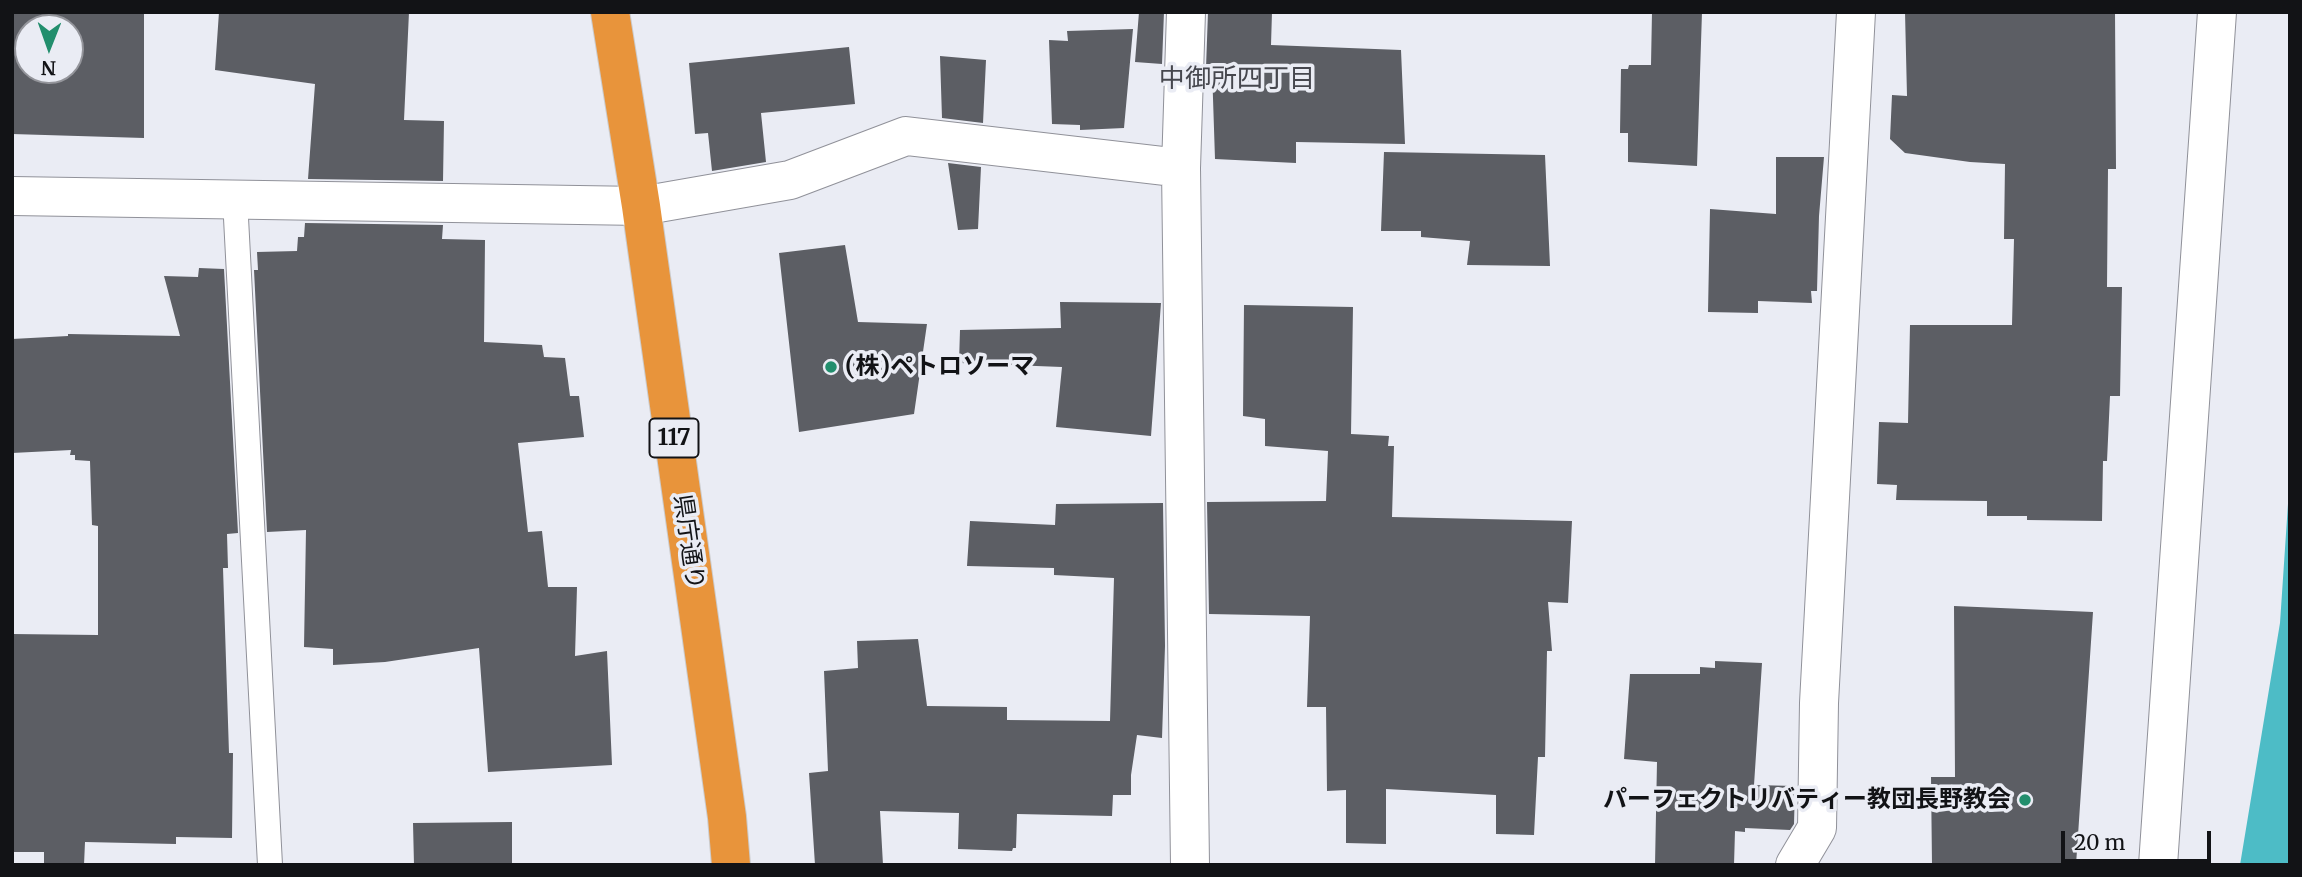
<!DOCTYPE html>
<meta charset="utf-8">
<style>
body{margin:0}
#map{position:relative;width:2302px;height:877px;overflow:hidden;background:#eaecf4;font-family:Merriweather,serif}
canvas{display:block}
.frame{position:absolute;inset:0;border:14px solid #121316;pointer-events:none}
.north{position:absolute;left:14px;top:14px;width:70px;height:70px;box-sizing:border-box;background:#eaecf4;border:2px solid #94959b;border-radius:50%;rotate:181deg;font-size:19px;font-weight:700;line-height:28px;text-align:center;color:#121316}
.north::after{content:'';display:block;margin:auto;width:24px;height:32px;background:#228e6d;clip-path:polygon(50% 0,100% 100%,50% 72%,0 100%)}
.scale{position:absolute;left:2061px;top:831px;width:150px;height:32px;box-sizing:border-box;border:4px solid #121316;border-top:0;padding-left:9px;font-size:21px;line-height:24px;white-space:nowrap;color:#121316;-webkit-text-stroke:5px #eaecf4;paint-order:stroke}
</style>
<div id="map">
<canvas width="2302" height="877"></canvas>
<div class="frame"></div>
<div class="north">N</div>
<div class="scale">20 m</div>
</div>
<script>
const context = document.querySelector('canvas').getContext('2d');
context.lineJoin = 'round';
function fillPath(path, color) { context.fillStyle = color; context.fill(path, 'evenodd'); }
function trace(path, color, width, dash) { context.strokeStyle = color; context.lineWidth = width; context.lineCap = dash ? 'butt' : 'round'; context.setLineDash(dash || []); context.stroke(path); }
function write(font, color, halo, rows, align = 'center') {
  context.font = font + ' Merriweather,"Noto Sans JP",serif'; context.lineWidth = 7; context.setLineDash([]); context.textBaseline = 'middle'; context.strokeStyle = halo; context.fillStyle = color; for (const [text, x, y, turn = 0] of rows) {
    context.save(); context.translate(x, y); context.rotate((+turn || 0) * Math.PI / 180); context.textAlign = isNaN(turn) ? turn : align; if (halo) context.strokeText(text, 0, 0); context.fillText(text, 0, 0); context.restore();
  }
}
const water = new Path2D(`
 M 2290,474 L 2290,865 L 2240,865 L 2280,623 Z`);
const building = new Path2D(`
 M 12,12 L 144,12 L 144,138 L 12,134 ZM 28,28 L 70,28 L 70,70 L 28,70 Z
 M 219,12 L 409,12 L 404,120 L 444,121 L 443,181 L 308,179 L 315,84 L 215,70 Z
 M 1139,12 L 1164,12 L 1162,64 L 1135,62 Z
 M 1208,12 L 1272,12 L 1271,45 L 1401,50 L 1405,144 L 1296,142 L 1296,163 L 1215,159 L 1212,68 L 1206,68 Z
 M 1652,12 L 1702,12 L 1697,166 L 1628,162 L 1628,133 L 1620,133 L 1621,69 L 1628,69 L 1629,65 L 1651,65 Z
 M 1905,12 L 2115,12 L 2116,169 L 2108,169 L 2107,287 L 2122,287 L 2120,396 L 2110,396 L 2107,461 L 2103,461 L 2102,521 L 2027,520 L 2027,516 L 1987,516 L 1987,501 L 1896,500 L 1897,485 L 1877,484 L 1879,422 L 1908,423 L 1910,325 L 2012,325 L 2014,239 L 2004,239 L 2005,164 L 1970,162 L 1905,153 L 1890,139 L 1892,95 L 1907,96 Z
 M 1133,29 L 1124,128 L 1080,130 L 1080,125 L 1052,124 L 1049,40 L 1068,41 L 1067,31 Z
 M 849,47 L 855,104 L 761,113 L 766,162 L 712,171 L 708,133 L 695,134 L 689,63 Z
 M 940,56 L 986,60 L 983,123 L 942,118 Z
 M 1384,152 L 1545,155 L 1550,266 L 1467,265 L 1470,241 L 1421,237 L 1421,231 L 1381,231 Z
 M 1776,157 L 1824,157 L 1819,216 L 1817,291 L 1811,291 L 1812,303 L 1758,301 L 1758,313 L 1708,312 L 1710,209 L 1776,214 Z
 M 948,163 L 981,167 L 978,229 L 958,230 Z
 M 305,223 L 443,225 L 442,239 L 485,240 L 484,342 L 542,345 L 544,357 L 565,358 L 570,396 L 579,396 L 584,437 L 518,443 L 528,532 L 542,531 L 548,587 L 577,587 L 575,656 L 607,651 L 612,765 L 488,772 L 479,648 L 385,662 L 333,665 L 333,649 L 304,647 L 306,530 L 267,532 L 254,270 L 258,270 L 257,252 L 297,251 L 298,237 L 304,237 Z
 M 845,245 L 858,322 L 927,324 L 914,414 L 799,432 L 779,253 Z
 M 199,268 L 224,269 L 238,533 L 227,534 L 228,568 L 223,568 L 229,753 L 233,753 L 232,838 L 176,837 L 176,844 L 85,842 L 84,865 L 44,865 L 44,852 L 12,852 L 12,634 L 98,635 L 98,526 L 92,525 L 90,461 L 75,460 L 75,455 L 70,455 L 71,450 L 12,453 L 12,339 L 68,336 L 68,334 L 180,336 L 164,276 L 198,277 Z
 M 1060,302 L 1161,303 L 1151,436 L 1056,427 L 1062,367 L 959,363 L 960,330 L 1061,328 Z
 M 1244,305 L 1353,307 L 1351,434 L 1389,436 L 1388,446 L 1394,446 L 1392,517 L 1572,521 L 1568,603 L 1548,602 L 1552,651 L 1547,651 L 1545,757 L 1538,757 L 1534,835 L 1496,834 L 1496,795 L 1386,789 L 1386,844 L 1346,843 L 1346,790 L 1327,791 L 1326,707 L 1307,707 L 1310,616 L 1209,614 L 1207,502 L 1326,501 L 1328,451 L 1265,446 L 1265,419 L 1243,416 Z
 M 1163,503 L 1165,646 L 1162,738 L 1137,735 L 1131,775 L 1131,795 L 1113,795 L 1112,816 L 1017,814 L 1016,848 L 1013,848 L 1012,851 L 958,849 L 959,813 L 880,811 L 883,865 L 815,865 L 809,773 L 828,771 L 824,671 L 858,668 L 857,641 L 918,639 L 927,706 L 1007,707 L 1007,720 L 1110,721 L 1114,578 L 1054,575 L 1054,568 L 967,566 L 970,521 L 1055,525 L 1056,504 Z
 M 1954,606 L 2093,612 L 2076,865 L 1932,865 L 1931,777 L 1955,777 Z
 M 1715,661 L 1762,663 L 1754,785 L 1795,786 L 1794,824 L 1790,830 L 1745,828 L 1745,832 L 1735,831 L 1734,865 L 1655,865 L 1657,762 L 1624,759 L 1630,674 L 1700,674 L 1700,667 L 1715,668 Z
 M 512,822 L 512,865 L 414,865 L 413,823 Z`);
const service = new Path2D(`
 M 235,199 L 270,865`);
const minor = new Path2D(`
 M 1186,12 L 1181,168 L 1190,865
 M 12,196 L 641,206 L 790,180 L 906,136 L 1181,168
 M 1795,865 L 1817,828 L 1819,703 L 1856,12
 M 2158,865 L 2217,12`);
const trunk = new Path2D(`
 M 610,12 L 641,206 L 727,817 L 731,865`);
const markers = [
 [831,367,7,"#228e6d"],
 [2025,800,7,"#228e6d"]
];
const shields = [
 [674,438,49]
];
const shieldNames = [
 ["117",674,438]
];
const poiNames = [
 ["(株)ペトロソーマ",845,367],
 ["パーフェクトリバティー教団長野教会",2011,800,"right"]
];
const streetNames = [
 ["県庁通り",688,542,82]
];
const neighbourhoodNames = [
 ["中御所四丁目",1237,80]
];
fillPath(water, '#4dbcc6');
fillPath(building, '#5c5e64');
trace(service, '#909199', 26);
trace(minor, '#909199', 40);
trace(trunk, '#cbcbcc', 40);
trace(service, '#fff', 24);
trace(minor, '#fff', 38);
trace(trunk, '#e8943b', 38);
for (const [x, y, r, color] of markers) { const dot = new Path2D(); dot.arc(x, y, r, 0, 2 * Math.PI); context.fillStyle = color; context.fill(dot); trace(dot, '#eaecf4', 2.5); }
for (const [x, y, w] of shields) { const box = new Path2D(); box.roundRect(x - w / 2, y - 19.5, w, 39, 5); context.fillStyle = '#eaecf4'; context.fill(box); trace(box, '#121316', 2); }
write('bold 23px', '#121316', null, shieldNames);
write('bold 24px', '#121316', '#eaecf4', poiNames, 'left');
write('24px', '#121316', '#eaecf4', streetNames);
write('26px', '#46474e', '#eaecf4', neighbourhoodNames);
</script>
